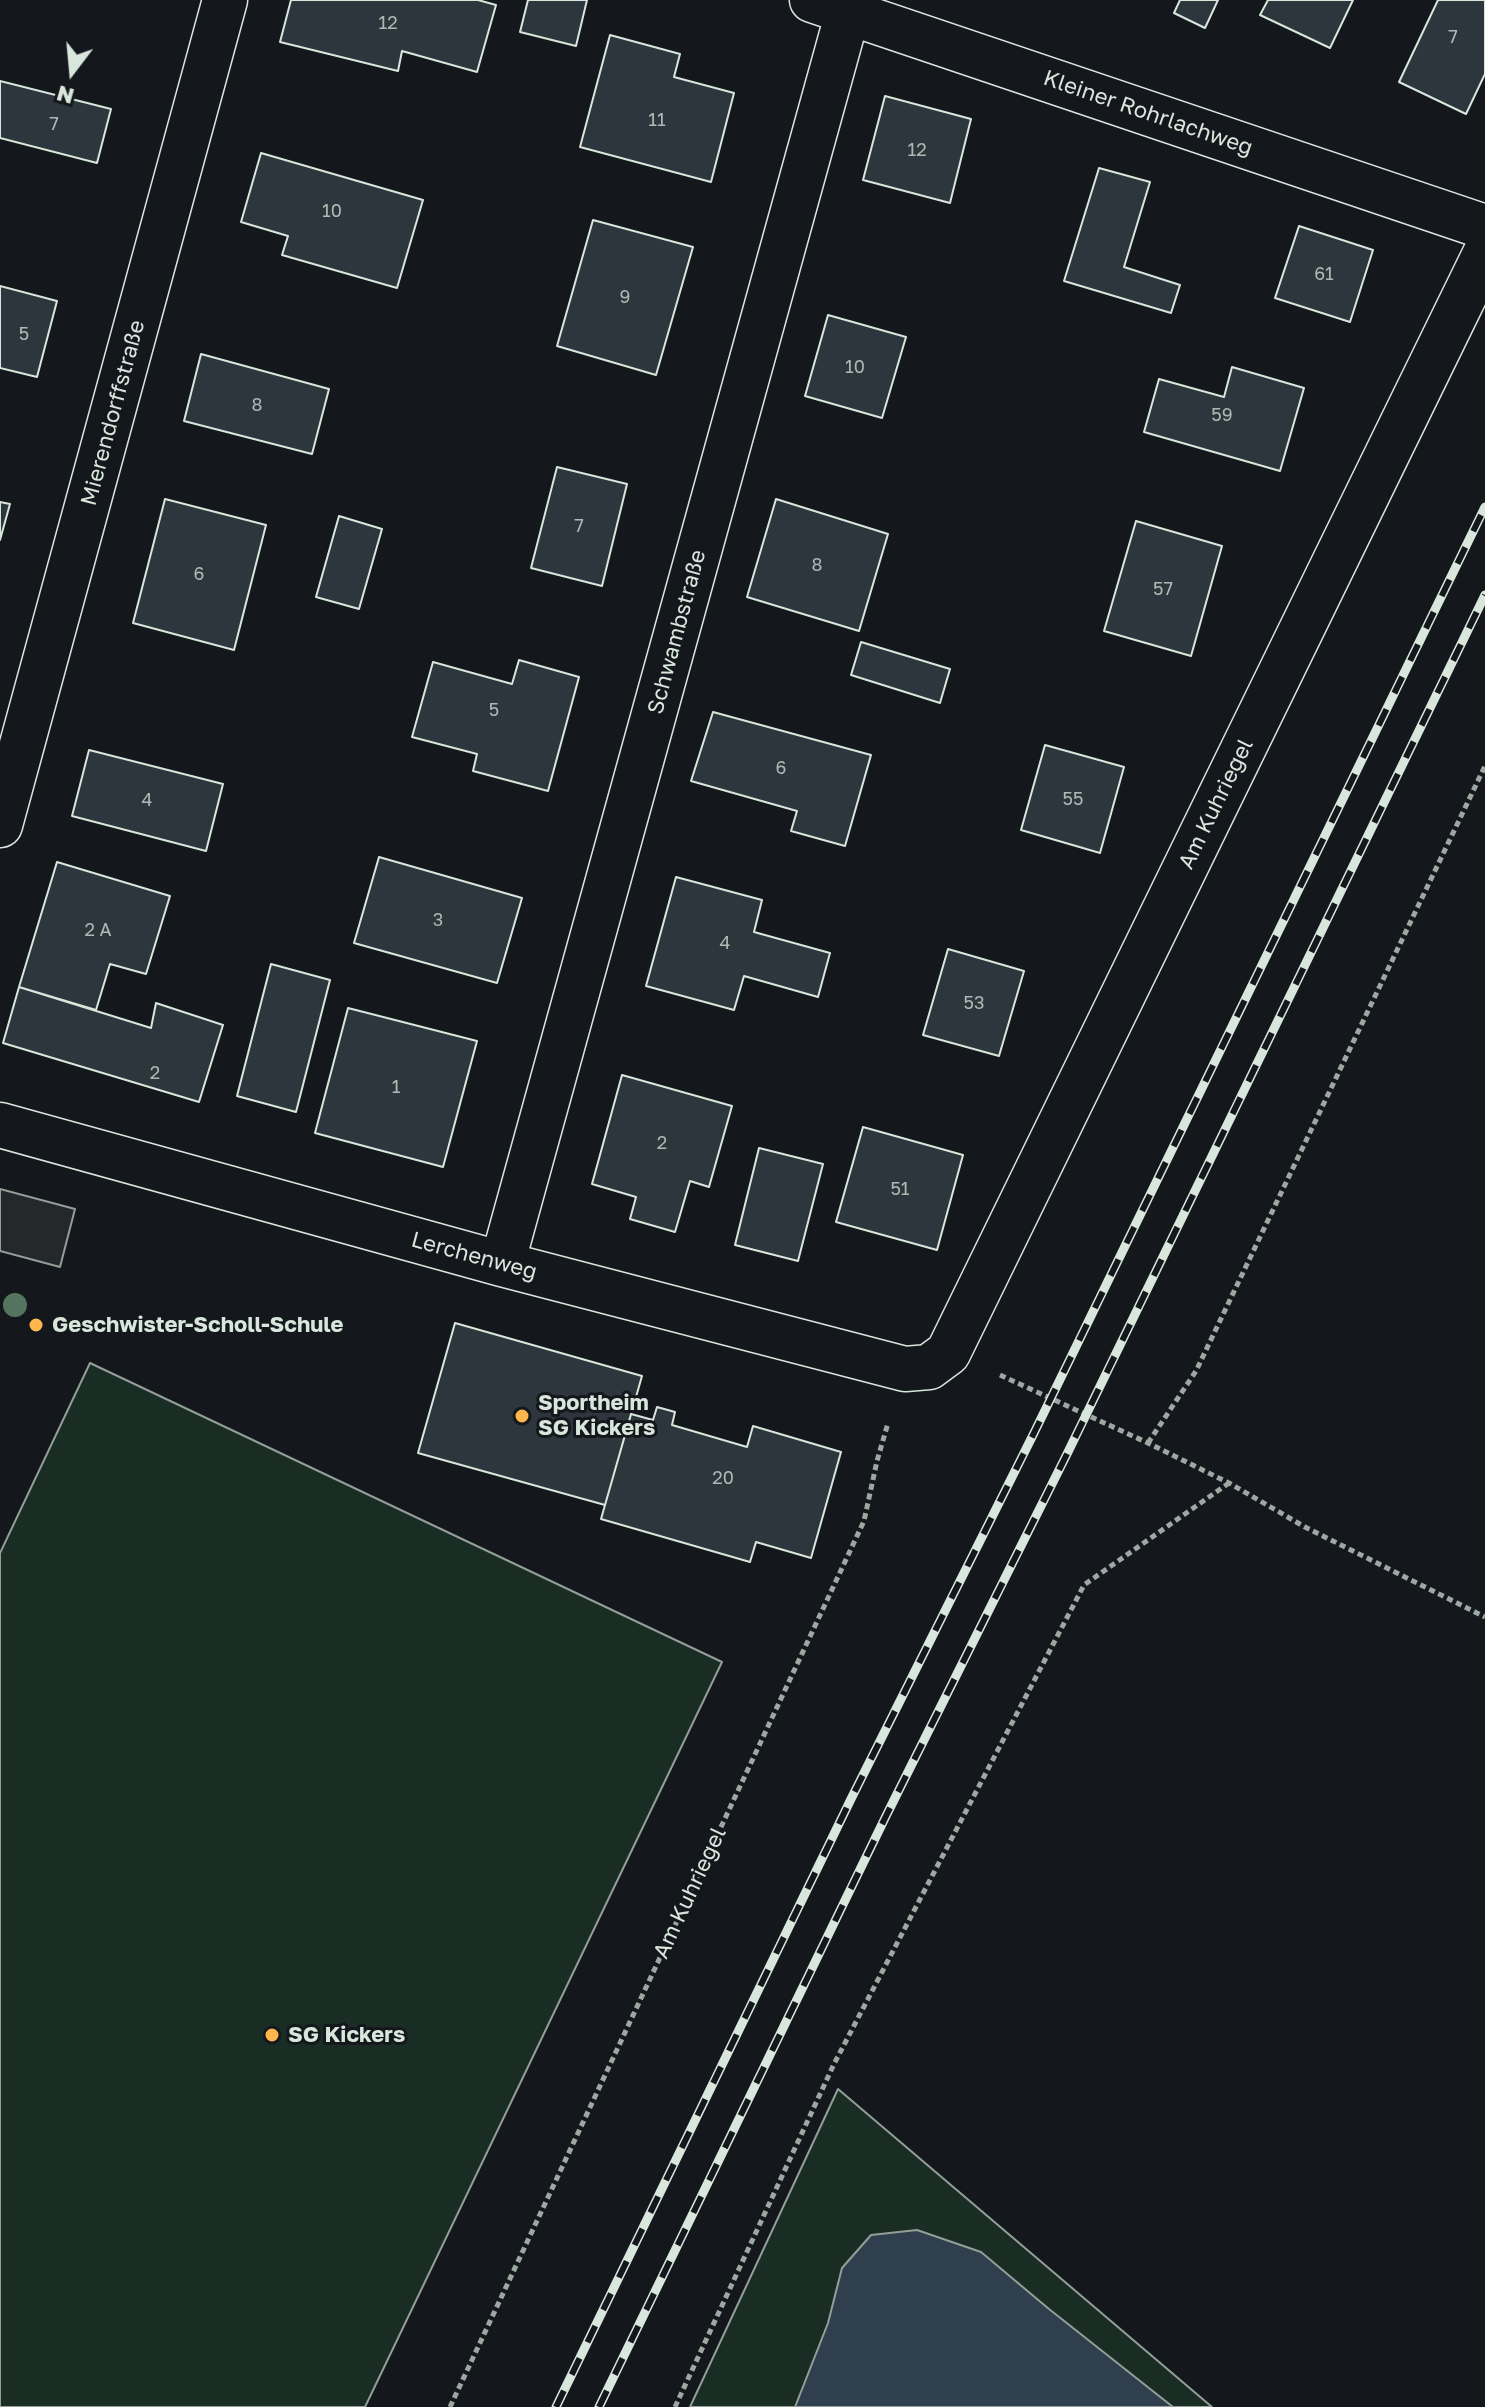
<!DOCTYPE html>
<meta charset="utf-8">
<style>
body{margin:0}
#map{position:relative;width:1485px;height:2407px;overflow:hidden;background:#14181c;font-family:"Golos Text",sans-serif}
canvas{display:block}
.north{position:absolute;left:32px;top:32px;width:80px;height:80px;-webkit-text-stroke:6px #14181c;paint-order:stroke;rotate:196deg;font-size:22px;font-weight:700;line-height:32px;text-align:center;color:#d8e6dc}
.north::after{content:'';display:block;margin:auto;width:28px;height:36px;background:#d8e6dc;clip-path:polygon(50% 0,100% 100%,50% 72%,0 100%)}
</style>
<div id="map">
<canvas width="1485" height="2407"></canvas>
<div class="north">N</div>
</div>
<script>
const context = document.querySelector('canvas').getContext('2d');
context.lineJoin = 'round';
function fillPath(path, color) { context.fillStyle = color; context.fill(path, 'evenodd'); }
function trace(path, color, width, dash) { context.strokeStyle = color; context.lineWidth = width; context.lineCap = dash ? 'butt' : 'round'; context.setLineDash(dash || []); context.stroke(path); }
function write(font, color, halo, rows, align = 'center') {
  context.font = font + ' "Golos Text",sans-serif'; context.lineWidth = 6; context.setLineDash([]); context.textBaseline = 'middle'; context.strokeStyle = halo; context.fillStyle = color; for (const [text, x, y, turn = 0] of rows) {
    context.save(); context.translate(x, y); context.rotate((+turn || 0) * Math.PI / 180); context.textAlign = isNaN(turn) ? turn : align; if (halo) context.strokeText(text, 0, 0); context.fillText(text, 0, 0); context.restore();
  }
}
const green = new Path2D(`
 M 90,1363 L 722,1662 L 365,2407 L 0,2407 L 0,1553 Z
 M 838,2089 L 1212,2407 L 690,2407 Z`);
const parking = new Path2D(`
 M 0,1189 L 75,1209 L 60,1267 L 0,1251 Z`);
const water = new Path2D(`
 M 917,2230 L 981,2252 L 1049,2309 L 1173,2407 L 795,2407 L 828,2323 L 842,2268 L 871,2235 Z`);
const building = new Path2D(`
 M 291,0 L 478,0 L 496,5 L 477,72 L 402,51 L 398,71 L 280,42 Z
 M 528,0 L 587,0 L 576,46 L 520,32 Z
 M 1180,0 L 1218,0 L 1205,28 L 1174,13 Z
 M 1268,0 L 1353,0 L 1330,48 L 1260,15 Z
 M 1438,0 L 1485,0 L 1485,74 L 1466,114 L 1399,82 Z
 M 610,35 L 680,54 L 674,77 L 734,93 L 711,182 L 580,147 Z
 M 0,81 L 111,109 L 97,163 L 0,138 Z
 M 885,96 L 971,119 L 950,203 L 863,180 Z
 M 261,153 L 423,200 L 397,288 L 282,255 L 288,236 L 241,222 Z
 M 1099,168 L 1150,182 L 1124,267 L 1180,285 L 1171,313 L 1064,281 Z
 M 593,220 L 693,247 L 656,375 L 557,346 Z
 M 1299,226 L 1373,250 L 1350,322 L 1275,298 Z
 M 0,286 L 57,301 L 37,377 L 0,368 Z
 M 828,315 L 906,337 L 882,418 L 805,396 Z
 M 201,354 L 329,389 L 312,454 L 184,421 Z
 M 1232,367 L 1304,388 L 1280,471 L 1144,432 L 1159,379 L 1224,397 Z
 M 557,467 L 627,484 L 602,586 L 531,568 Z
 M 165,499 L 266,525 L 234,650 L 133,623 Z
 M 776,499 L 888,534 L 859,631 L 747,597 Z
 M 0,502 L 10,504 L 0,540 Z
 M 339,516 L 382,529 L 359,609 L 316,597 Z
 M 1136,521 L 1222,546 L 1191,656 L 1104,631 Z
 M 861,642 L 950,669 L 940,703 L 851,675 Z
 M 519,660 L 579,677 L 548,791 L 473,771 L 477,754 L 412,737 L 433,662 L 512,684 Z
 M 713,712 L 871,755 L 845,846 L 791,831 L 797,811 L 691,781 Z
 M 1045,745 L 1124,767 L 1100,853 L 1021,830 Z
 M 89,750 L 223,784 L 206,851 L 72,816 Z
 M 379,857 L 522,898 L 497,983 L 354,943 Z
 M 57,862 L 170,896 L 146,974 L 110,964 L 96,1010 L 19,987 Z
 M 676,877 L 762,900 L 754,932 L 830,953 L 818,997 L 744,976 L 734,1010 L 646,986 Z
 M 948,949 L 1024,971 L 999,1056 L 923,1035 Z
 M 271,964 L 330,980 L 296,1112 L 237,1096 Z
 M 19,987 L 151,1028 L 156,1003 L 223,1025 L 199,1102 L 3,1043 Z
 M 348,1008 L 477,1041 L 443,1167 L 315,1133 Z
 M 622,1075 L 732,1106 L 709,1187 L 690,1181 L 675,1232 L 630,1219 L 636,1197 L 592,1184 Z
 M 863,1127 L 963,1155 L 937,1250 L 836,1222 Z
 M 759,1148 L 823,1164 L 798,1261 L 735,1245 Z
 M 455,1323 L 642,1376 L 605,1505 L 418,1453 Z
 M 657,1407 L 675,1412 L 672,1425 L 747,1447 L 753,1426 L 841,1452 L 811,1558 L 756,1542 L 750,1562 L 601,1519 L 631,1414 L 653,1420 Z`);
const path = new Path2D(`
 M 1000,1375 L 1148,1443 L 1229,1483 L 1305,1527 L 1485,1617
 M 1148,1443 L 1196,1371 L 1485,766
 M 450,2407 L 864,1521 L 877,1461 L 888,1423
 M 675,2407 L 834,2064 L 1084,1585 L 1229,1483`);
const street = new Path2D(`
 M 812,0 L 1485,227
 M 0,825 L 225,0
 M 0,1125 L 502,1264 L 905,1369 L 929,1367 L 948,1353 L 1485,254
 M 502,1264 L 848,12 L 854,0`);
const rail = new Path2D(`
 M 556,2407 L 851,1799 L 1033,1435 L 1485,507
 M 599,2407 L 886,1816 L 1068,1452 L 1485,595`);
const trees = [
 [15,1305]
];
const markers = [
 [36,1325,8,"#ffb74d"],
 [522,1416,8,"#ffb74d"],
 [272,2035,8,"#ffb74d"]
];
const numberNames = [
 ["12",388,23],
 ["7",1453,37],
 ["11",657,120],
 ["7",54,124],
 ["12",917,150],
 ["10",332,211],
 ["61",1324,274],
 ["9",625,297],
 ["5",24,334],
 ["10",855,367],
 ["8",257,405],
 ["59",1222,415],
 ["7",579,526],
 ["8",817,565],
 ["6",199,574],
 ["57",1163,589],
 ["5",494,710],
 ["6",781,768],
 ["55",1073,799],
 ["4",147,800],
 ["3",438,920],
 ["2 A",98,930],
 ["4",725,943],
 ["53",974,1003],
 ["2",155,1073],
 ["1",396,1087],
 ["2",662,1143],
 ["51",900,1189],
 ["20",723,1478]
];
const streetNames = [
 ["Kleiner Rohrlachweg",1148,113,19],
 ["Mierendorffstraße",113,413,-75],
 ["Schwambstraße",677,632,-75],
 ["Am Kuhriegel",1216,804,-64],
 ["Lerchenweg",474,1256,15],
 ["Am Kuhriegel",690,1893,-65]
];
const poiNames = [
 ["Geschwister-Scholl-Schule",52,1325],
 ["Sportheim",538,1403],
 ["SG Kickers",538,1428],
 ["SG Kickers",288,2035]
];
fillPath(green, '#1a2d24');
trace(green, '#939e99', 2);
fillPath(parking, '#24282b');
trace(parking, '#939e99', 2);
fillPath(water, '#2f3f4d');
trace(water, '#939e99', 2);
fillPath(building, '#2c363c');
trace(building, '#d8e6dc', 2);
trace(street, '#d8e6dc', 47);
trace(path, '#9da8a2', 5, [6, 4]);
trace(street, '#14181c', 44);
trace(rail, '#d8e6dc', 9);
trace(rail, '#14181c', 6, [18]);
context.fillStyle = '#55745f';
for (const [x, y] of trees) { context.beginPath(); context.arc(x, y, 12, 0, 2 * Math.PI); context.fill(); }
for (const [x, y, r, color] of markers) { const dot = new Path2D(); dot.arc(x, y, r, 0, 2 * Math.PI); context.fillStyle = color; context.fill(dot); trace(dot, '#14181c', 3); }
write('18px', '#adbab4', null, numberNames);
write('22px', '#d8e6dc', '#14181c', streetNames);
write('bold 22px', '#d8e6dc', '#14181c', poiNames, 'left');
</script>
